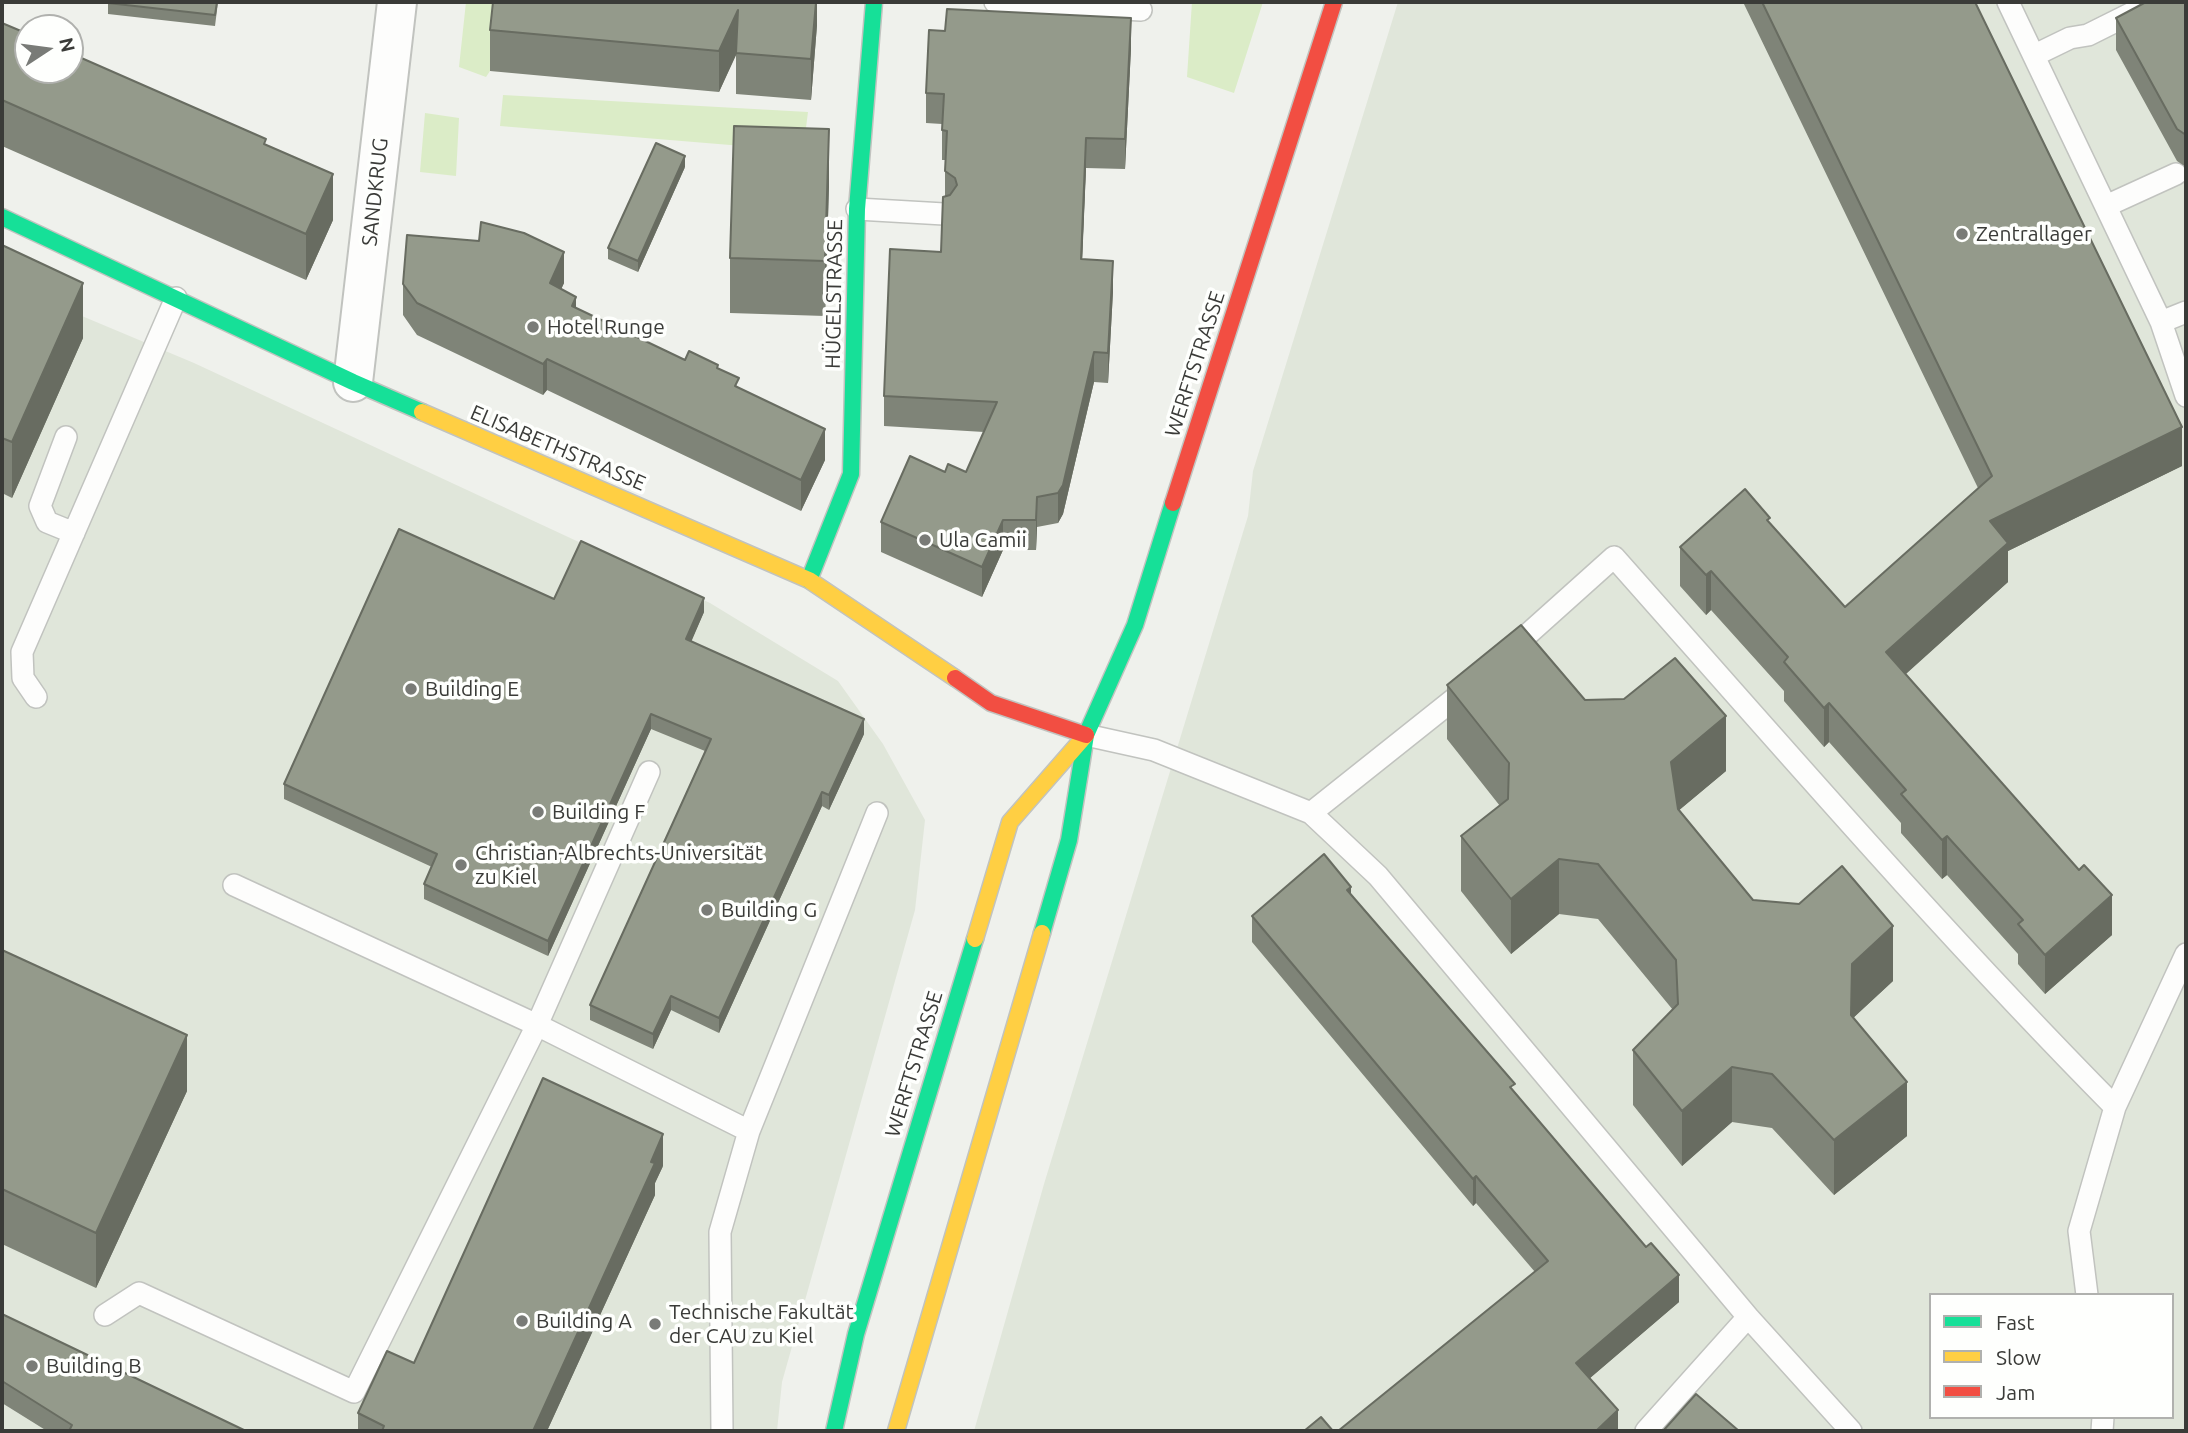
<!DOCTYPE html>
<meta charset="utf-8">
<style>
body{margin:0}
#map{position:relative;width:2188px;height:1433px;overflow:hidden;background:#eff1ec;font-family:Ubuntu,sans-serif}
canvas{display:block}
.frame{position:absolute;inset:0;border:4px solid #3a3b38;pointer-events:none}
.legend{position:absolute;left:1929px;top:1293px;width:245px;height:126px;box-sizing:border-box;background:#fefffd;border:2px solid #b0b1ae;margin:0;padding:9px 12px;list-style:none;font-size:21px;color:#3a3b38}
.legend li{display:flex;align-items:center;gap:14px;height:35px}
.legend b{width:35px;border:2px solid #b0b1ae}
.north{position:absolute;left:14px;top:14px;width:70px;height:70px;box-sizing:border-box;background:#fefffd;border:2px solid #b0b1ae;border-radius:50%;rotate:77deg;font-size:19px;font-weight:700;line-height:28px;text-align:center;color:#3a3b38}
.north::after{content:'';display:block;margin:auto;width:24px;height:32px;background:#797b77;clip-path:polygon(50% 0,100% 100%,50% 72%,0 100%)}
</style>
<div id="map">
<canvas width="2188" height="1433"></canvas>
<div class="frame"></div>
<ul class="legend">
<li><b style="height:9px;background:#16e098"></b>Fast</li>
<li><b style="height:9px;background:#ffcf43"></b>Slow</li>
<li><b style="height:9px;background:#f24e42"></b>Jam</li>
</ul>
<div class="north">N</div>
</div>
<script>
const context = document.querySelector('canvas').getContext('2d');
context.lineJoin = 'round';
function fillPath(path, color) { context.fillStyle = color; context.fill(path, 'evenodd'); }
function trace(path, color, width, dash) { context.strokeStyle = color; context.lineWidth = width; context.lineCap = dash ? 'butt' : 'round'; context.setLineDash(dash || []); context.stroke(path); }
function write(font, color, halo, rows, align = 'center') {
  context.font = font + ' Ubuntu,sans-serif'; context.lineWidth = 7; context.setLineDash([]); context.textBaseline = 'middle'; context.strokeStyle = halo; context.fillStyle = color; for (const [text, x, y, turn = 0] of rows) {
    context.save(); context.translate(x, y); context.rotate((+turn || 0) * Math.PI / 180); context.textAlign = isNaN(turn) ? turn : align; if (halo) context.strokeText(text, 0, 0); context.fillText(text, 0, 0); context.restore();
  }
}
const built = new Path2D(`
 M 1398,2 L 2186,2 L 2186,1431 L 974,1431 L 1044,1184 L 1248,516 L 1253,471 ZM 1931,1295 L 2172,1295 L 2172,1417 L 1931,1417 Z
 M 2,285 L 27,293 L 194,363 L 710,603 L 838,681 L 883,744 L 925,820 L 915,910 L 782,1382 L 777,1431 L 2,1431 Z`);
const green = new Path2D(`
 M 466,2 L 497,2 L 490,71 L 486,77 L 459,67 Z
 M 1192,2 L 1263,2 L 1234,93 L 1187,77 Z
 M 503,95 L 808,112 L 803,151 L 500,126 Z
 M 425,113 L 459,118 L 456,176 L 420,172 Z`);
const lane = new Path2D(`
 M 995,2 L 1141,10
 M 2008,2 L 2161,322 L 2186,396
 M 2035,55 L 2070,38 L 2088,35 L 2154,2
 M 2106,206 L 2176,174
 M 857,209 L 944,214
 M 2161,322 L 2186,312
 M 66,437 L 40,506 L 47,522 L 74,533
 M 1508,652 L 1614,557 C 1779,743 1941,931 2115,1107
 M 36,697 L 23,678 L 22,652 L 176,298
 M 1086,735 L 1154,750 L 1311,813 L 1378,876 L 1748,1317 L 1851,1431
 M 1311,813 L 1468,688
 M 234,885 L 537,1025 L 749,1131
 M 2087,1295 L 2079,1231 L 2115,1107 L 2186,954
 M 105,1315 L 139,1293 L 354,1392 L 537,1025 L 649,772
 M 722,1431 L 720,1232 L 749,1131 L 877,813
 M 1646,1431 L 1748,1317
 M 2102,1431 L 2103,1417`);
const street = new Path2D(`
 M 353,382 L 397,2`);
const fast = new Path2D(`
 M 2,217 L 353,382 L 422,412
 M 809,580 L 851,474 L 857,209 L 874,2
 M 1042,933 L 1069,840 L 1086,735 L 1135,625 L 1173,503
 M 834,1431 L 856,1334 L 975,939`);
const slow = new Path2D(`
 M 422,412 L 809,580 L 955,678
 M 975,939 L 1010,822 L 1086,735
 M 896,1431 L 1042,933`);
const jam = new Path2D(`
 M 1173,503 L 1334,2
 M 955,678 L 991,703 L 1086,735`);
const wall = new Path2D(`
 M 108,2 L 218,2 L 215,26 L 108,14 Z
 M 817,2 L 817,25 L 811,100 L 736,94 L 736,54 L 719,92 L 490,71 L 490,30 Z
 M 1743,2 L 1975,2 L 2182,466 L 2008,551 L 2008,582 L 1905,674 L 2112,935 L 2045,994 L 2018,964 L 2018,954 L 1947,875 L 1942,879 L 1901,833 L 1901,823 L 1829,742 L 1824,747 L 1784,701 L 1784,691 L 1711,610 L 1706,615 L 1680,586 L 1680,547 L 1770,523 L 1845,607 L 1978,488 Z
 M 2186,2 L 2186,167 L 2177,161 L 2116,50 L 2116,18 Z
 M 2,23 L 266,145 L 333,220 L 306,280 L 2,146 Z
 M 1131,48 L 1125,169 L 1086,168 L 1082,259 L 1113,291 L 1108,383 L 1094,382 L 1063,514 L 1058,523 L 1037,527 L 1036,550 L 1003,550 L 982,597 L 881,552 L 881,522 L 945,472 L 966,472 L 984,432 L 884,426 L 884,396 L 941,252 L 945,197 L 945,160 L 942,160 L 942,124 L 926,123 L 926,93 Z
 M 685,167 L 638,272 L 608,259 L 608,248 Z
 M 829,185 L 825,316 L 730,313 L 730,258 Z
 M 2,245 L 83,338 L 12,498 L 2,493 Z
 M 564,283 L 561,289 L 576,308 L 685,360 L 718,369 L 739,388 L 825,460 L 801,511 L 547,390 L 543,395 L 417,335 L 403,315 L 403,284 Z
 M 554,599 L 704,612 L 691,641 L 864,734 L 829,810 L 822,806 L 719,1033 L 671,1010 L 653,1049 L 590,1020 L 590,1005 L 705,751 L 651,729 L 548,956 L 424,899 L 424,884 L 432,867 L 284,799 L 284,784 Z
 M 1447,685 L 1585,700 L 1726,771 L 1679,810 L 1753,900 L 1893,981 L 1853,1018 L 1907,1136 L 1834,1195 L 1772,1128 L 1732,1122 L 1682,1166 L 1633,1105 L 1633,1050 L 1673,1010 L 1598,919 L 1559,914 L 1511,954 L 1461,891 L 1461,836 L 1500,806 L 1447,739 Z
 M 1351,896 L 1515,1092 L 1679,1302 L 1590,1378 L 1618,1431 L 1338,1431 L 1535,1272 L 1476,1203 L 1473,1206 L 1252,942 L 1252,916 Z
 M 2,950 L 187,1091 L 96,1288 L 2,1244 Z
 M 663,1166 L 655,1183 L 655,1195 L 547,1431 L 358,1431 L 358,1413 L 414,1363 Z
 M 2,1314 L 246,1431 L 47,1431 L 2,1403 Z`);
const shadedWall = new Path2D(`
 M 816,2 L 817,2 L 817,25 L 811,100 L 811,59 Z
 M 738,10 L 738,51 L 719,92 L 719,51 Z
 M 1131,18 L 1131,48 L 1125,169 L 1125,139 Z
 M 829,129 L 829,185 L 825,316 L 825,261 Z
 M 1086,138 L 1086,168 L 1081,289 L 1081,259 Z
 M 685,156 L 685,167 L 638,272 L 638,261 Z
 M 333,174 L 333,220 L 306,280 L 306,234 Z
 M 564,252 L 564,283 L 550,314 L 550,283 Z
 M 1113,261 L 1113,291 L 1108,383 L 1108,353 Z
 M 83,283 L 83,338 L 12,498 L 12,442 Z
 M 576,297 L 576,328 L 572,306 Z
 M 1094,352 L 1094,382 L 1063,514 L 1058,523 L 1058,493 Z
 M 547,359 L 547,390 L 543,395 L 543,364 Z
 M 2182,427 L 2182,466 L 2008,551 L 2008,582 L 1886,692 L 1886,652 L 1990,521 Z
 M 825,429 L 825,460 L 801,511 L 801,480 Z
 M 1037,497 L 1037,527 L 1036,550 L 1036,520 Z
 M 1003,520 L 1003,550 L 982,597 L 982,567 Z
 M 1711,571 L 1711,610 L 1706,615 L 1706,575 Z
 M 704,598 L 704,612 L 686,654 L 686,639 Z
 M 1829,703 L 1829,742 L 1824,747 L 1824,708 Z
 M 651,714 L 651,729 L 548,956 L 548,941 Z
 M 1726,716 L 1726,771 L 1671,817 L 1671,762 Z
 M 864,719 L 864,734 L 829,810 L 829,795 Z
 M 822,792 L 822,806 L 719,1033 L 719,1018 Z
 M 1947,836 L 1947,875 L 1942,879 L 1942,840 Z
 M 1559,859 L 1559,914 L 1511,954 L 1511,899 Z
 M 1351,887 L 1351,914 L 1347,890 Z
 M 2112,895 L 2112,935 L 2045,994 L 2045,955 Z
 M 1893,926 L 1893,981 L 1852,1019 L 1851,1070 L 1852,964 Z
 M 671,996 L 671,1010 L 653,1049 L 653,1034 Z
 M 187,1035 L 187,1091 L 96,1288 L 96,1233 Z
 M 1732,1067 L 1732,1122 L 1682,1166 L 1682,1111 Z
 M 1907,1082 L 1907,1136 L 1834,1195 L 1834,1140 Z
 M 663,1134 L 663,1166 L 655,1183 L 655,1195 L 547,1431 L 533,1431 Z
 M 1476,1176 L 1476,1203 L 1473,1206 L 1473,1179 Z
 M 1679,1275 L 1679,1302 L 1576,1390 L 1576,1363 Z
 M 1618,1410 L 1618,1431 L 1596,1431 Z`);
const building = new Path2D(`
 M 108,2 L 217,2 L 215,15 L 108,3 Z
 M 493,2 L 816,2 L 811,59 L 736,53 L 738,10 L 719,51 L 490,30 Z
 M 1762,2 L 1975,2 L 2182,427 L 1990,521 L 2008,543 L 1886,652 L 2079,870 L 2084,865 L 2112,895 L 2045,955 L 2018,924 L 2023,920 L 1947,836 L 1942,840 L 1901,794 L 1906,790 L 1829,703 L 1824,708 L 1784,662 L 1788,657 L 1711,571 L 1706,575 L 1680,547 L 1745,489 L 1770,518 L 1767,520 L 1845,607 L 1992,476 Z
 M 2146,2 L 2186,2 L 2186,135 L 2177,129 L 2116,18 Z
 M 947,9 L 1131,18 L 1125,139 L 1086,138 L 1081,259 L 1113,261 L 1108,353 L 1094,352 L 1063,485 L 1058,493 L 1037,497 L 1036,520 L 1003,520 L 982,567 L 881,522 L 910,456 L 945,472 L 948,464 L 966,472 L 997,402 L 884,396 L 890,249 L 941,252 L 943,197 L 950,195 L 957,185 L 955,178 L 945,171 L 947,131 L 942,130 L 944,94 L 926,93 L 929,30 L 945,31 Z
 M 2,23 L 28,34 L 28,70 L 70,70 L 70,53 L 266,139 L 264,144 L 333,174 L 306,234 L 2,100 Z
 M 734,126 L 829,129 L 825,261 L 730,258 Z
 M 656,143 L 685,156 L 638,261 L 608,248 Z
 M 481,222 L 524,233 L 564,252 L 550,283 L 576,297 L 572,306 L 685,360 L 689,351 L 718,365 L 717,368 L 739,378 L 735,386 L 825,429 L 801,480 L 547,359 L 543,364 L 417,303 L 403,284 L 407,235 L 479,241 Z
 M 2,245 L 83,283 L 12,442 L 2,438 Z
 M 399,529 L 554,599 L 581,541 L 704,598 L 686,639 L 864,719 L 829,795 L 822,792 L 719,1018 L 671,996 L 653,1034 L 590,1005 L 711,739 L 651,714 L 548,941 L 424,884 L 437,854 L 284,784 Z
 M 1521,625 L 1585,700 L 1624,699 L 1675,658 L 1726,716 L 1671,762 L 1678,809 L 1753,900 L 1799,904 L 1842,866 L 1893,926 L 1852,964 L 1851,1015 L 1907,1082 L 1834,1140 L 1772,1074 L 1732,1067 L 1682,1111 L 1633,1050 L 1678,1004 L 1676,960 L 1598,864 L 1559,859 L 1511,899 L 1461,836 L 1508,799 L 1509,763 L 1447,685 Z
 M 1324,854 L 1351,887 L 1347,890 L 1515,1084 L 1510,1087 L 1646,1247 L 1651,1243 L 1679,1275 L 1576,1363 L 1618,1410 L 1596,1431 L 1338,1431 L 1548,1261 L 1476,1176 L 1473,1179 L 1252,916 Z
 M 2,950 L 187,1035 L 96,1233 L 2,1189 Z
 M 543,1078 L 663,1134 L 651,1162 L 655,1163 L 533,1431 L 382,1431 L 384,1426 L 358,1413 L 387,1351 L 414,1363 Z
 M 2,1314 L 246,1431 L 69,1431 L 72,1425 L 2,1381 Z
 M 1696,1394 L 1739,1431 L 1663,1431 Z
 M 1321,1417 L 1333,1431 L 1304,1431 Z`);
const markers = [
 [1962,234,7,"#797b77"],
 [533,327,7,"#797b77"],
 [925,540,7,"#797b77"],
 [411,689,7,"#797b77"],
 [538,812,7,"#797b77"],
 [461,865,7,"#797b77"],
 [707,910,7,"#797b77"],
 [522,1321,7,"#797b77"],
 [655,1324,7,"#797b77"],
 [32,1366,7,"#797b77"]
];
const streetNames = [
 ["SANDKRUG",375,192,-84],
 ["HÜGELSTRASSE",834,294,-89],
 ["WERFTSTRASSE",1195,364,-72],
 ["ELISABETHSTRASSE",558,448,23],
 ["WERFTSTRASSE",914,1064,-73]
];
const poiNames = [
 ["Zentrallager",1976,234],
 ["Hotel Runge",547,327],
 ["Ula Camii",939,540],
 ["Building E",425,689],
 ["Building F",552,812],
 ["Christian-Albrechts-Universität",475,853],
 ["zu Kiel",475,877],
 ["Building G",721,910],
 ["Technische Fakultät",669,1312],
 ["der CAU zu Kiel",669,1336],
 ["Building A",536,1321],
 ["Building B",46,1366]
];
fillPath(built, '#e0e6da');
fillPath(green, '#dbecc7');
trace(lane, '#c1c3bf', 24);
trace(street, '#c1c3bf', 42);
trace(fast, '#c1c3bf', 19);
trace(slow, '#c1c3bf', 19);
trace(jam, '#c1c3bf', 19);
trace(lane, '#fdfdfc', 21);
trace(street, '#fdfdfc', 38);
trace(fast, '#16e098', 16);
trace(slow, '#ffcf43', 16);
trace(jam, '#f24e42', 16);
fillPath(wall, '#7f8478');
fillPath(shadedWall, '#686c61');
fillPath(building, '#949a8b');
trace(building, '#686c61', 2);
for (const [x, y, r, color] of markers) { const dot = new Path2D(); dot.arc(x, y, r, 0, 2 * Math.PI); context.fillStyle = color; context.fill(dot); trace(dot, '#fefffd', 2.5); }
write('21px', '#3a3b38', '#fefffd', streetNames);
write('21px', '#3a3b38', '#fefffd', poiNames, 'left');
</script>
